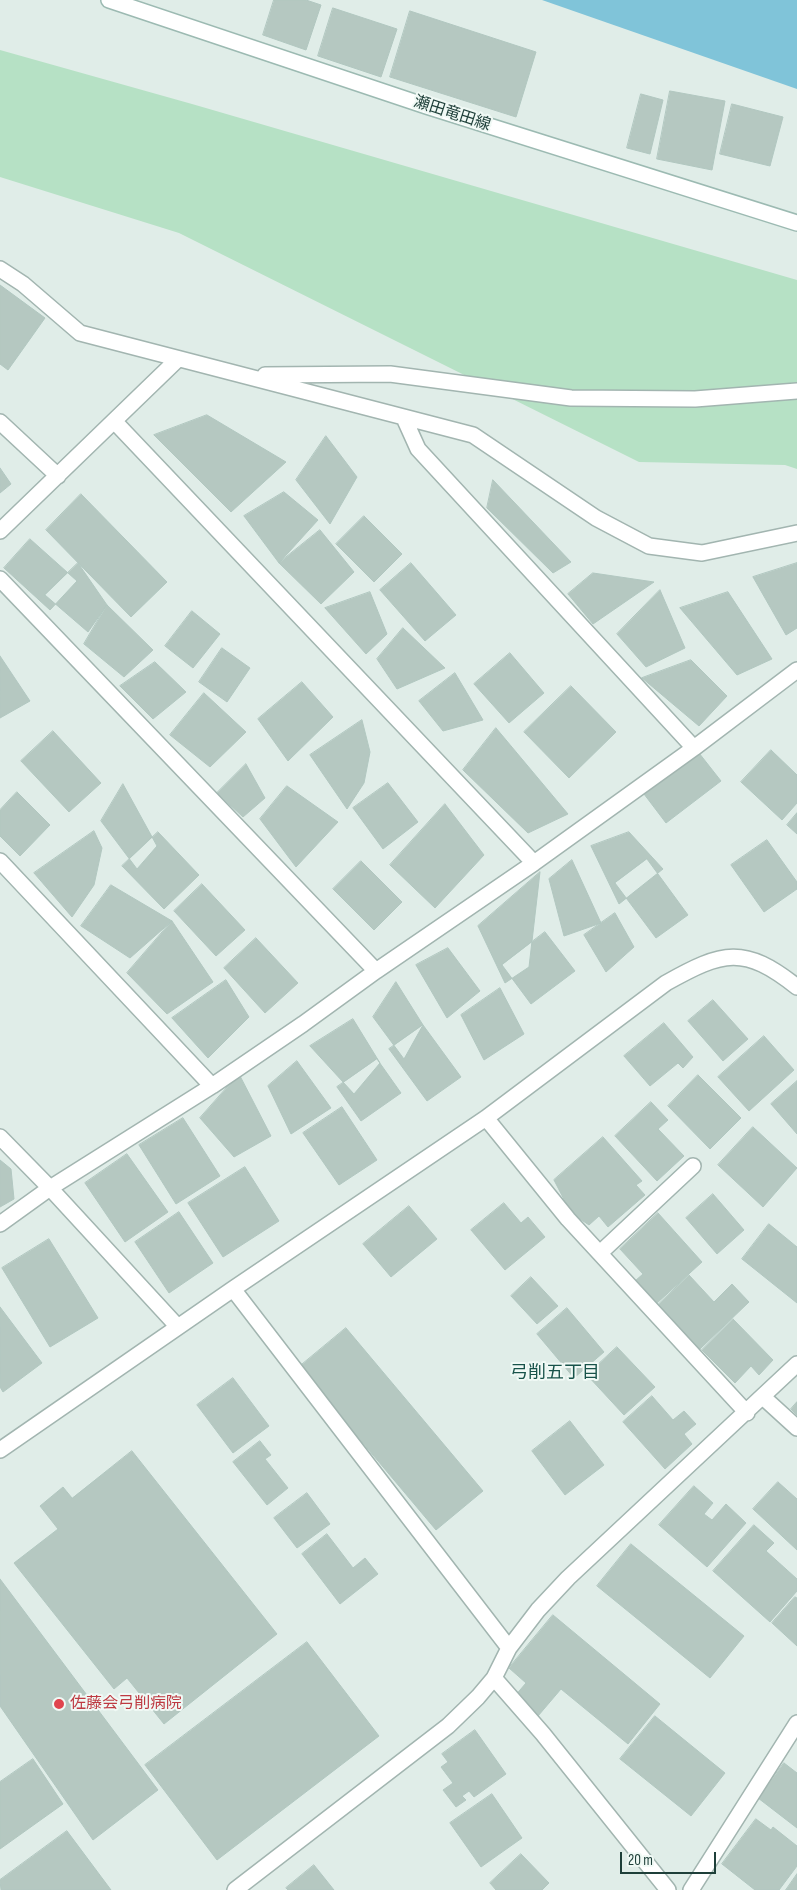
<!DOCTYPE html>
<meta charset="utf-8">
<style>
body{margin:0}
#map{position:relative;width:797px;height:1890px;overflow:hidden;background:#e0ede8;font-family:"Sofia Sans Condensed",sans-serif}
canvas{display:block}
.scale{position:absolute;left:620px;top:1852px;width:96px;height:22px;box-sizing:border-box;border:2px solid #1e3f39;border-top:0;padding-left:6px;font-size:15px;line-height:18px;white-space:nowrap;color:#1e3f39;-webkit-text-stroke:4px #f0f9f5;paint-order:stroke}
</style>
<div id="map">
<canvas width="797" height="1890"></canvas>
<div class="scale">20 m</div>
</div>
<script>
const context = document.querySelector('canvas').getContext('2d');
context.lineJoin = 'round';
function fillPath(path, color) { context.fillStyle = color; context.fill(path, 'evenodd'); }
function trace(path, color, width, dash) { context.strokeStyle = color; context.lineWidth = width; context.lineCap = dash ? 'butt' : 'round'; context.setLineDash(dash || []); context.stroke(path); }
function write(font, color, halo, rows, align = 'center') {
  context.font = font + ' "Sofia Sans Condensed","Noto Sans JP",sans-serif'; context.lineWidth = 4; context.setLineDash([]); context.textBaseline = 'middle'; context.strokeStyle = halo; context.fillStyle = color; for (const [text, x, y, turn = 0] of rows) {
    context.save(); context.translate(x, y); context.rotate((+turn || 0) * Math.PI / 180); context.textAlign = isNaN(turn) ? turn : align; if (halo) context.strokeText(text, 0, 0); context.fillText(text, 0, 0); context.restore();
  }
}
const green = new Path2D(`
 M 0,50 L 192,104 L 797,280 L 797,469 L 785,465 L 639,462 L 179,233 L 0,177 Z`);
const water = new Path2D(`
 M 542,0 L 797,0 L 797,89 Z`);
const building = new Path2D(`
 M 274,0 L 306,0 L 321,5 L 306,50 L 263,35 Z
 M 333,8 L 397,29 L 381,77 L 318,56 Z
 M 410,11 L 536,52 L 516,117 L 390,77 Z
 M 670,91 L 725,101 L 712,170 L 657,159 Z
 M 641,94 L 663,100 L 650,154 L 627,148 Z
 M 732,104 L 783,117 L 770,166 L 720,154 Z
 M 0,285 L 45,318 L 8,370 L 0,364 Z
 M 207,415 L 286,462 L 231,512 L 154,435 Z
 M 326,436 L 357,477 L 330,524 L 296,480 Z
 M 0,468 L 11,484 L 0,493 Z
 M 493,480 L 571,562 L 553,573 L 487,508 Z
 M 284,492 L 318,520 L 279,563 L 244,516 Z
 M 81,494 L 167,582 L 131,617 L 46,530 Z
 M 364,516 L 402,554 L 374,582 L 336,544 Z
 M 320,530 L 354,572 L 321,604 L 279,563 Z
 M 30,539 L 77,581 L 50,610 L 4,568 Z
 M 78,563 L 107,605 L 88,632 L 45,595 Z
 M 411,563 L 456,615 L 425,641 L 380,590 Z
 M 797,563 L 797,628 L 786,635 L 753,577 Z
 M 593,573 L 654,582 L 593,624 L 568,594 Z
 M 660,590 L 685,648 L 646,667 L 617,634 Z
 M 370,592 L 387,634 L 366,654 L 325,608 Z
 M 728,592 L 772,659 L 737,675 L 680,608 Z
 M 107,605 L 153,650 L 124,677 L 84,644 Z
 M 192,611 L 220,634 L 193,668 L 165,646 Z
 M 403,628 L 445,668 L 397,689 L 377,659 Z
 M 222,648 L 250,668 L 227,702 L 199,682 Z
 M 510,653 L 544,693 L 509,723 L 474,684 Z
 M 0,656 L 30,701 L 0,718 Z
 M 691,660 L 727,696 L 699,726 L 642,678 Z
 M 155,662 L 186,692 L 153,719 L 120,686 Z
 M 455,673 L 483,720 L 443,731 L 419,701 Z
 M 302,682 L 333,717 L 288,761 L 258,719 Z
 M 571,686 L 616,732 L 569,778 L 524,732 Z
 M 204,693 L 246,732 L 210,767 L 170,735 Z
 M 362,720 L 370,752 L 364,783 L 347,809 L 310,755 Z
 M 496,728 L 568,814 L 528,833 L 463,770 Z
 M 53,731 L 101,783 L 69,812 L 21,761 Z
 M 771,750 L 797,775 L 797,803 L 782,820 L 741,782 Z
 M 699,753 L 721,781 L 666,823 L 644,794 Z
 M 246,764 L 265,798 L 243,817 L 217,793 Z
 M 388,783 L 418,822 L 383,849 L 353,808 Z
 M 123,784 L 157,846 L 137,869 L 101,821 Z
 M 287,786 L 338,822 L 296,867 L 260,819 Z
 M 17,792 L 50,825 L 20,856 L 0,836 L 0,810 Z
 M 445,804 L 484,855 L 435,908 L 390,865 Z
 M 797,813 L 797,834 L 787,825 Z
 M 94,831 L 102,848 L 94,885 L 72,917 L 34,873 Z
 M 158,832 L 199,875 L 164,909 L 122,866 Z
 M 629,832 L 663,869 L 619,904 L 591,846 Z
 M 767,840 L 797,882 L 797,889 L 764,912 L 731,865 Z
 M 647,859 L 688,915 L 656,938 L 615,883 Z
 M 572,860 L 601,923 L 564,936 L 549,879 Z
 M 361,861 L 402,902 L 374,930 L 333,889 Z
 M 540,872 L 529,967 L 505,983 L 478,926 Z
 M 202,884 L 245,930 L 216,956 L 174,911 Z
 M 111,885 L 172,921 L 130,958 L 81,926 Z
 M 615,913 L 634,947 L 606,972 L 584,935 Z
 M 172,921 L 213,982 L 167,1014 L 127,973 Z
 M 545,932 L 575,971 L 531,1004 L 502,965 Z
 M 256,938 L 298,983 L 265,1013 L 224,968 Z
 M 448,948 L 480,991 L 447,1018 L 416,965 Z
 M 226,980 L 249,1017 L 208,1058 L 172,1018 Z
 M 396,982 L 423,1025 L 404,1059 L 373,1017 Z
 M 500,988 L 524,1034 L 484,1060 L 461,1015 Z
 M 713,1000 L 748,1039 L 723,1061 L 688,1021 Z
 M 353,1019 L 380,1063 L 354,1094 L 310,1046 Z
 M 664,1023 L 693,1057 L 683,1068 L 678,1063 L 650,1086 L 624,1056 Z
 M 423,1025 L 461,1077 L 427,1101 L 389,1049 Z
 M 764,1036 L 794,1070 L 749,1111 L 718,1077 Z
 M 377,1059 L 401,1093 L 361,1121 L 337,1087 Z
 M 297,1061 L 331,1108 L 291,1134 L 268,1086 Z
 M 239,1074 L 271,1136 L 234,1157 L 200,1118 Z
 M 698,1075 L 741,1118 L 710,1149 L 668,1106 Z
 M 797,1081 L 797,1134 L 771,1104 Z
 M 651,1102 L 668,1120 L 658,1129 L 684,1156 L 657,1181 L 615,1136 Z
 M 342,1107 L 377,1160 L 339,1185 L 303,1133 Z
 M 183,1118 L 220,1176 L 176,1204 L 139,1145 Z
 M 753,1127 L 797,1168 L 763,1207 L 718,1165 Z
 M 603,1137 L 642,1181 L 636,1185 L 645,1195 L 608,1227 L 599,1216 L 589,1225 L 571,1213 L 554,1180 Z
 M 127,1154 L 168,1212 L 125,1242 L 85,1183 Z
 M 0,1160 L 11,1169 L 14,1199 L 0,1207 Z
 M 245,1167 L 279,1221 L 223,1257 L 188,1203 Z
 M 713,1194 L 744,1230 L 717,1254 L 686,1218 Z
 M 504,1203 L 521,1223 L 528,1217 L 545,1237 L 505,1270 L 471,1230 Z
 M 409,1206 L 437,1239 L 391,1277 L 363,1244 Z
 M 179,1212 L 213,1263 L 169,1293 L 135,1242 Z
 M 658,1213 L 702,1262 L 656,1304 L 635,1281 L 643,1274 L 620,1249 Z
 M 769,1224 L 797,1247 L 797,1303 L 742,1259 Z
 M 49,1239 L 98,1318 L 50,1347 L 2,1268 Z
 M 689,1275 L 714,1302 L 732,1284 L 749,1302 L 699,1350 L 657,1306 Z
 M 531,1277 L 558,1306 L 537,1324 L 511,1296 Z
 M 0,1307 L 42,1363 L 3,1392 L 0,1387 Z
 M 567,1308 L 604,1352 L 574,1378 L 537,1334 Z
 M 733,1319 L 773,1360 L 759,1375 L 751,1366 L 735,1383 L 702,1350 Z
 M 346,1328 L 483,1491 L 436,1530 L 299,1367 Z
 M 617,1347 L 655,1387 L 624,1415 L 587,1375 Z
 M 233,1378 L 269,1426 L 233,1453 L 197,1405 Z
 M 652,1396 L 673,1420 L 684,1411 L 696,1424 L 684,1434 L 692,1444 L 665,1469 L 623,1422 Z
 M 797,1402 L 797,1415 L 791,1409 Z
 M 570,1421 L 604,1465 L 565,1495 L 532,1451 Z
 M 260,1441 L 271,1455 L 265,1459 L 288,1488 L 267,1505 L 233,1462 Z
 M 132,1451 L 277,1634 L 164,1724 L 127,1678 L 114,1689 L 14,1563 L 58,1529 L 40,1506 L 63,1487 L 72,1498 Z
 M 778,1482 L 797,1499 L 797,1550 L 753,1509 Z
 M 694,1486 L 713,1503 L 704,1514 L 712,1520 L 726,1504 L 746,1523 L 707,1567 L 659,1525 Z
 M 307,1493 L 330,1524 L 297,1548 L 274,1518 Z
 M 754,1525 L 774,1543 L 766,1551 L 797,1579 L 797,1591 L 770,1622 L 713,1571 Z
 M 327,1534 L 353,1568 L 365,1558 L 378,1574 L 340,1604 L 302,1554 Z
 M 631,1544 L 744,1636 L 710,1678 L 597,1586 Z
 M 0,1579 L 158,1790 L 93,1840 L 0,1706 Z
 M 795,1597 L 797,1598 L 797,1646 L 772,1623 Z
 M 553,1615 L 660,1704 L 628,1744 L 561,1689 L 538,1716 L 514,1697 L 526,1683 L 509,1668 Z
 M 307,1642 L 379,1736 L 217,1860 L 145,1765 Z
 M 655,1716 L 725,1773 L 691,1816 L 620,1759 Z
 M 475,1730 L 506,1774 L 474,1797 L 469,1791 L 462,1796 L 466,1800 L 456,1807 L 443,1790 L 453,1783 L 441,1767 L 448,1762 L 442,1754 Z
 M 33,1759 L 63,1804 L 0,1849 L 0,1782 Z
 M 784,1763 L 797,1773 L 797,1828 L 758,1798 Z
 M 492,1794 L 522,1838 L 481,1867 L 450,1823 Z
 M 756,1819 L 771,1830 L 773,1827 L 797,1846 L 797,1866 L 779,1890 L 755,1890 L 722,1864 Z
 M 67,1831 L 111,1890 L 1,1890 L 0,1880 Z
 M 521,1854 L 549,1883 L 542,1890 L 496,1890 L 490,1883 Z
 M 314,1865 L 334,1890 L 288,1890 L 286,1888 Z
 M 797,1874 L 797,1890 L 786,1890 Z`);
const minor = new Path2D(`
 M 0,269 L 23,284 L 80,333 L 473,435 L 596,518 L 649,546 L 702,553 L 797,533
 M 265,375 L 390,374 L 571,398 L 695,399 L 797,391
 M 404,418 L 418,449 L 694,748
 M 0,422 L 58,476
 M 115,422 L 534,863
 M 0,531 L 178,359
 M 0,579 L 376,971
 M 0,861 L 212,1086
 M 486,1118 L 568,1219 L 747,1413
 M 0,1137 L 50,1188 L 178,1327
 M 0,1224 L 50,1188 L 212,1086 L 303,1024 L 376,971 L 534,863 L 694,748 L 797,670
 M 600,1253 L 693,1166
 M 233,1289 L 509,1648
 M 763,1397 L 797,1428
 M 0,1450 L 233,1289 L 486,1118 L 666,983 C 723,951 744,945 797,987
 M 494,1678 L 543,1734 L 668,1890
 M 235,1890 L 448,1726 L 478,1697 L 494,1678 L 509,1648 L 538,1610 L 568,1578 L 797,1364
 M 691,1890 L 797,1723`);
const secondary = new Path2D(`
 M 109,0 L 426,106 L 797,223`);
const markers = [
 [59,1704,6,"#e0444e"]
];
const streetNames = [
 ["瀬田竜田線",452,114,18]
];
const healthNames = [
 ["佐藤会弓削病院",70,1704]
];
const neighbourhoodNames = [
 ["弓削五丁目",555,1373]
];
fillPath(green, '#b6e1c5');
fillPath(water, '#80c4d9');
fillPath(building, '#b5c8c1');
trace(building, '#b1c7c0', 1);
trace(minor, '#a2b5b0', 18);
trace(secondary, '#9cbab2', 18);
trace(minor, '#fff', 15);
trace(secondary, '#fff', 15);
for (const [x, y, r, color] of markers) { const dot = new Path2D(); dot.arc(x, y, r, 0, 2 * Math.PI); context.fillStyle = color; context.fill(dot); trace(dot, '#f0f9f5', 2); }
write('16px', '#1e3f39', '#f0f9f5', streetNames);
write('16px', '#be3a42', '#f0f9f5', healthNames, 'left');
write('18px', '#18534a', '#f0f9f5', neighbourhoodNames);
</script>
